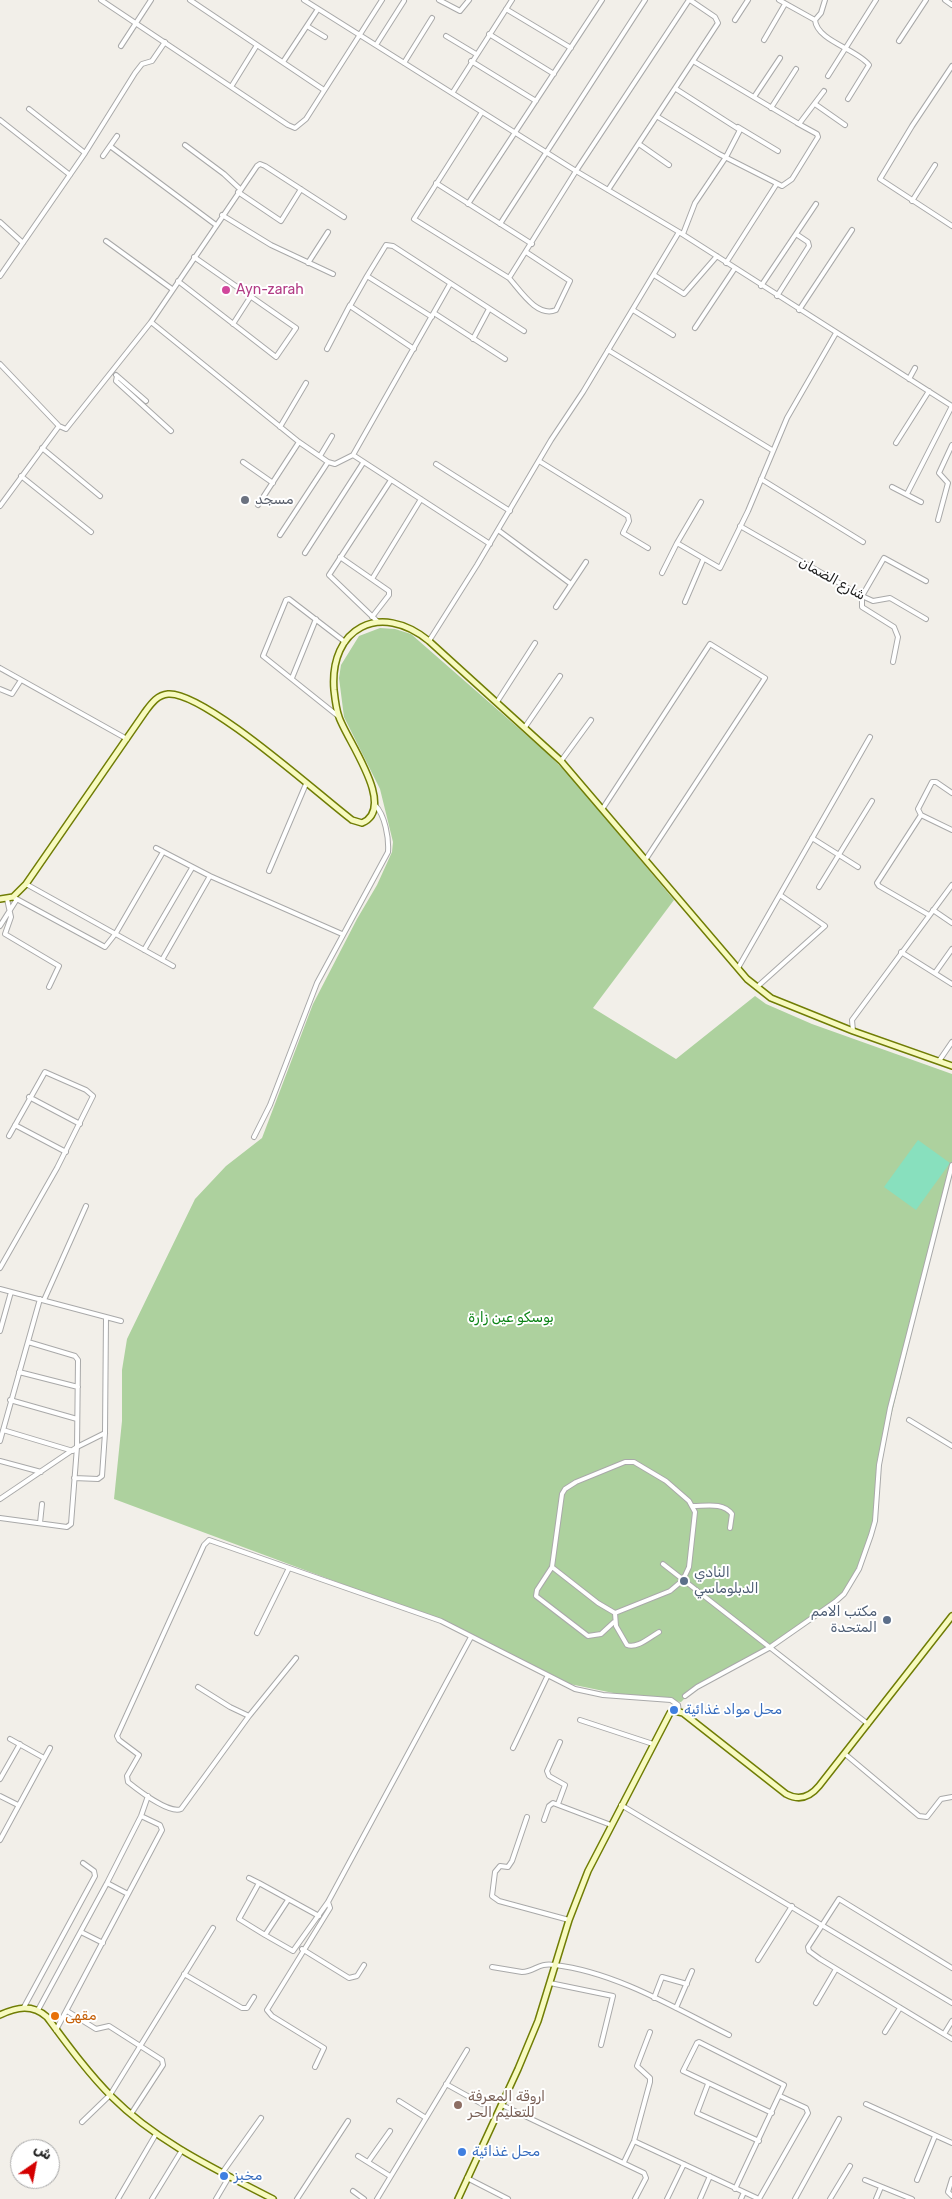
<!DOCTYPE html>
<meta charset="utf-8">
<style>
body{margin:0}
#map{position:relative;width:952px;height:2199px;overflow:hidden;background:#f2efe9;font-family:Rubik,"Noto Naskh Arabic",sans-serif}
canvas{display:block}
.north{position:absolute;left:10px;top:2139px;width:50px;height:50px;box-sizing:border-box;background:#fff;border:1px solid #a7a7a7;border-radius:50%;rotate:33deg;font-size:14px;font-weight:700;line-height:20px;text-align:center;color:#222}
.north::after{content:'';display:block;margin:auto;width:18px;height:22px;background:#d40000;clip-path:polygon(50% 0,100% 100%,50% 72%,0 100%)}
</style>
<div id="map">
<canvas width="952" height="2199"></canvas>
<div class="north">ش</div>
</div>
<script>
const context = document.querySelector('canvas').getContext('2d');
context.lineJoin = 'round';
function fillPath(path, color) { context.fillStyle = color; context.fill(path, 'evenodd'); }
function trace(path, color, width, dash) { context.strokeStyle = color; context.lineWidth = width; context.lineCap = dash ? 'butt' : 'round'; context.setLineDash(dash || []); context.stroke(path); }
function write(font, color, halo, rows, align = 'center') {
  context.font = font + ' Rubik,"Noto Naskh Arabic",sans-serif'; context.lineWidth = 4; context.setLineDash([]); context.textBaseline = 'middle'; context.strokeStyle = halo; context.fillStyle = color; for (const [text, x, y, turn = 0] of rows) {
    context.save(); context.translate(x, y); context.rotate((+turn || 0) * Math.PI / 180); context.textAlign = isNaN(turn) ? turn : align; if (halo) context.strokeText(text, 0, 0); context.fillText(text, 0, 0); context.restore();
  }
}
const forest = new Path2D(`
 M 380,628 L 395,629 L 411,634 L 547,753 L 570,776 L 674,900 L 593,1008 L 676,1059 L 755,996 L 766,1004 L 812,1024 L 952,1074 L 952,1169 L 878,1469 L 874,1528 L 870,1545 L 857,1574 L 842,1599 L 818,1617 L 688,1695 L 681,1702 L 623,1695 L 560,1682 L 447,1623 L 114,1499 L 122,1421 L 122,1370 L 127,1339 L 195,1199 L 226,1166 L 262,1138 L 313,1004 L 357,919 L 377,885 L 392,852 L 393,842 L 380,789 L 344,717 L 339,678 L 341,665 L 359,636 Z`);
const pitch = new Path2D(`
 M 918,1140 L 950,1163 L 916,1210 L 884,1187 Z`);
const minor = new Path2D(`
 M 101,0 L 288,125 L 295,128 L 306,119 L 382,0
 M 190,0 L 324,90
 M 304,0 L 576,171 L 679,232
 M 439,0 L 460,11 L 469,0
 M 779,0 L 815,20 L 821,13 L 825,0
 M 945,0 L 952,5
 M 506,9 L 571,48
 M 735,20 L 748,0
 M 815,20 C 817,41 857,49 869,65 L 848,99
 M 307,26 L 325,37
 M 489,34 L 554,74
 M 446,36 L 476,54
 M 764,40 L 785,4
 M 899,41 L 926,0
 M 376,45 L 404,1
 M 121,46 L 151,0
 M 471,61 L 536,101
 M 693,61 L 799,124 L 824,91
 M 283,62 L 318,9
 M 404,63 L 432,18
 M 952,66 L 912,126 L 880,179 L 952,226
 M 828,76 L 876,0
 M 231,87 L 257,45
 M 676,89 L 740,130 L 726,157 L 695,203 L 683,234
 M 453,92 L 512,0
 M 754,97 L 780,58
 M 815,104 L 845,125
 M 771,108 L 796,69
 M 482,112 L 414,219 L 509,278 L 576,171 L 689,0
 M 658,117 L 719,154 L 782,186 L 792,179 L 818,137 L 817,134 L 797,123
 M 0,120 L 70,175
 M 738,127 L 778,151
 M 639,144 L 669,165
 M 185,145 L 224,174 L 240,189
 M 110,146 L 216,225
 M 85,153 L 135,73 L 142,64 L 152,61 L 165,42
 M 103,156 L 117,136
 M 436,183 L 532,244
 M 608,190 L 718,23 L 715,17 L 690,0
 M 238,192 L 281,221 L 301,189
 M 912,201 L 935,165
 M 468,204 L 602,0
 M 222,215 L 271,245 L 333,274
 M 0,222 L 23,243
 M 500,224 L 645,0
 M 106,241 L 172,289
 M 308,263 L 328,232
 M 726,263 L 776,185
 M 654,275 L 684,294 L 717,256
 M 0,276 L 85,153 L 29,109
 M 367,276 L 350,306 L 414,349
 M 509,278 C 520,290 537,318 556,310 L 570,281 L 526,252
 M 178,281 L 276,357 L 296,328 L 194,257
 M 761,286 L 816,204
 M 777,296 L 809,246 L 808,242 L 796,234
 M 633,310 L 673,335
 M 799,310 L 852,230
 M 434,313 L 505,359
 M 432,317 L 367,276 L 386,245 L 393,246 L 524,331
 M 151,322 L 299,442 L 328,462 L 335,464 L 353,455 L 450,284
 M 233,324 L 251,296
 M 695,328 L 735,268
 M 473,339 L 489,309
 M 327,349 L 350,305
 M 608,350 L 772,450
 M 0,364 L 59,426 L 66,429 L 151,322 L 257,166 L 260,164 L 265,166 L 344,217
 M 116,375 L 146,401
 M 117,376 L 116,381 L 171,431
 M 909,379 L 915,368
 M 280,427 L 306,383
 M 896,443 L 929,391
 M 42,448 L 100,496
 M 353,455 L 490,544
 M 320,456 L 332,436
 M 539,461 L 628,516 L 629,521 L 623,533 L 648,548
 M 243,462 L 273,483
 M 436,464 L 510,511
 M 21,476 L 91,532
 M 761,479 L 863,542
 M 892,487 L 921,502
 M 907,494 L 952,406
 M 258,505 L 299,442
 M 0,506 L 59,426
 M 938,520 L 948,483 L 939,473 L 952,445
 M 740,526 L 862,596 L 873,601 L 890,598 L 926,619
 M 498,530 L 571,584
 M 280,535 L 328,462
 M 677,543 L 701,502
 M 305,553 L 363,463
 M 340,557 L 389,591 L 389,595 L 372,617
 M 662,573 L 677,543 L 720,568 L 748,511 L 787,418 L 836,333
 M 372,579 L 421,499
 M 685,602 L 703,560
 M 556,607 L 586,562
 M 378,622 L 329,575 L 391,480
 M 429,641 L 477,565 L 551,440 L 583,392 L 679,232 L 952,406
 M 893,662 L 898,637 L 894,627 L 862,607 L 862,596 L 884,558 L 926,581
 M 0,668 L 127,739
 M 292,678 L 316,619
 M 0,689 L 12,694 L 21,680
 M 497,702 L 535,643
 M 338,716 L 263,656 L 286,600 L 289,599 L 345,642
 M 525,727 L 560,676
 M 561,761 L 591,720
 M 952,793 L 936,782 L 932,782 L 918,809 L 921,815 L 952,830
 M 603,808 L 710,644 L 765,678 L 646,859
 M 921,815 L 877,883 L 879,886 L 929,915
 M 812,838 L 858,867
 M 156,848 L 210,876 L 342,934
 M 269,871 L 306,784
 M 26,884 L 173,966
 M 819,887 L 872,801
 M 13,897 L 105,947 L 116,933 L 163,852
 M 7,899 L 11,917 L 5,934 L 59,966 L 49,987
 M 933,910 L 952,923
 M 0,926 L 17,899
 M 144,950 L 192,868
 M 901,952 L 952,984
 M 162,960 L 210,876
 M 738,968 L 870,737
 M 935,973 L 952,949
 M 757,987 L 825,926 L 780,895
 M 853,1031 L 852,1020 L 952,885
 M 939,1061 L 952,1042
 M 29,1097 L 80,1124
 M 15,1125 L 66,1152
 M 254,1137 L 270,1105 L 317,983 L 388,852 C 389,838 385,815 375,805
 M 0,1268 L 57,1168 L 93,1096 L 86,1090 L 45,1072 L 9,1136
 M 0,1289 L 121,1321
 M 44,1300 L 86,1206
 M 0,1331 L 11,1292
 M 19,1372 L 78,1387
 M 10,1400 L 77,1419
 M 909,1420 L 952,1446
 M 3,1430 L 73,1451
 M 0,1441 L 40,1299
 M 0,1461 L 41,1472
 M 74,1478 L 98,1479 L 102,1476 L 105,1433 L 106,1317
 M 0,1499 L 77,1447 L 105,1433
 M 693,1506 C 706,1506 723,1502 732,1514 L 730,1528
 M 0,1518 L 67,1527 L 71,1524 L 77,1447 L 78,1360 L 75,1356 L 28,1342
 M 40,1523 L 42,1504
 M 663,1564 L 868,1724
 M 552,1567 L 598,1603 L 615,1613 L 670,1591 L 683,1580 L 689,1567 L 695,1512 L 689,1501 L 666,1481 L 634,1462 L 625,1462 L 576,1482 L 565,1489 L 562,1494 L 552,1567 L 537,1590 L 536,1596 L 588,1636 L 601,1634 L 614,1622
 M 615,1613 L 616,1626 L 627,1645 C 637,1649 650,1637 659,1632
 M 257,1633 L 289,1568
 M 296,1658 L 249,1716 L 181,1809 C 169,1814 138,1790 128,1782 L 127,1776 L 139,1755 L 119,1740 L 117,1736 L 204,1545 L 209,1540 L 441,1621 L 575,1689 L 603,1695 L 671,1700 L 678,1705 L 679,1711
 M 198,1687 L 230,1707 L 249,1716
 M 685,1696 L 697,1687 L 769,1648 L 835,1602 L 844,1594 L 859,1569 L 871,1535 L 875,1521 L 879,1465 L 890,1408 L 952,1165
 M 580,1720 L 653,1744
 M 10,1739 L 44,1758
 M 513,1748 L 547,1677
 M 845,1754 L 919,1816 L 927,1817 L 941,1799 L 952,1797
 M 0,1779 L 20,1744
 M 0,1796 L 18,1805
 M 558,1804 L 565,1785 L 549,1776 L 547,1771 L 560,1742
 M 621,1805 L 952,2003
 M 527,1817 L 512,1861 L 508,1867 L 500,1866 L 495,1872 L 492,1896 L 499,1901 L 569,1920
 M 544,1820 L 549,1806 L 553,1803 L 611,1825
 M 0,1840 L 50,1748
 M 249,1878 L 259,1883
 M 107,1883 L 128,1894
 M 288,1900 L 265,1935 L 293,1951 L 328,1902 L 471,1637
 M 81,1932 L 103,1943
 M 265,1935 L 239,1919 L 259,1883 L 319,1916
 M 302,1949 L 349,1978 L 357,1976 L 364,1965
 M 758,1960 L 792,1906
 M 492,1967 L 522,1972 C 535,1972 538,1962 555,1965 C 615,1972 675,2008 729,2035
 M 952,1968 L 839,1899 L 808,1947 L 809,1951 L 820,1959 L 952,2039
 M 184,1974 L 242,2008 L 247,2008 L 254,1997
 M 550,1983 L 613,1996 L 601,2045
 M 654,1998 L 662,1977 L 687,1984
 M 816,2003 L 836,1969
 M 24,2007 L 95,1876 L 94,1871 L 83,1863
 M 676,2008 L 692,1971
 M 38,2010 L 107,1883 L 141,1816 L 148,1796
 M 67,2011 L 96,2029 L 109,2026 L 162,2060 L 163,2065 L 131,2114
 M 56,2030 L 162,1830 L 160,1825 L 141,1816
 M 885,2032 L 900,2008
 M 944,2034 L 952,2021
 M 315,2067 L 324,2048 L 272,2016 L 267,2010 L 330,1908 L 328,1902
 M 446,2084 L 482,2104
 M 708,2084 L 697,2113 L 759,2141
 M 866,2104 L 952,2143
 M 502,2105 L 644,2173 L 646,2178 L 635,2199
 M 426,2118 L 467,2050
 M 82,2122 L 110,2095 L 213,1928
 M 634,2141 L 759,2199 L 808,2113 L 806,2108 L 780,2096
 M 358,2156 L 390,2176
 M 368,2162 L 390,2131
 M 624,2162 L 634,2141 L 650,2082 L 650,2078 L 637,2066 L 650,2032
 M 222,2173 L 261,2118
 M 467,2178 L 508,2199
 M 952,2179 L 948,2192 L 952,2196
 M 865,2180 L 912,2199
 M 917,2180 L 935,2136
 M 735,2189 L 784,2085 L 699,2042 L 697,2043 L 683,2071 L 772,2113
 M 353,2191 L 364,2199
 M 118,2199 L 156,2134
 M 152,2199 L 182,2150
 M 216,2199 L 229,2177
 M 297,2199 L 348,2121
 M 377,2199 L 426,2118 L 399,2101
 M 667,2199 L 684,2164
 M 700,2199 L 710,2176
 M 741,2199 L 744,2192
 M 795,2199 L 839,2119
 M 830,2199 L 850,2166
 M 876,2199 L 881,2187`);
const secondary = new Path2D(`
 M 0,899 L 13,897 L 26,884 L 145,712 C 151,704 157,695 168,694 C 204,691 319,795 352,820 L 362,823 C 398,808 346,739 339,717 C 336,709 335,699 334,690 C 329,628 380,601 429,641 L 561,761 L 747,979 L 771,998 L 853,1031 L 952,1066
 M 0,2015 C 17,2007 32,2004 47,2017 C 67,2044 88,2073 112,2097 C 157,2142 217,2170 273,2199
 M 458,2199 L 518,2069 L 538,2021 L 569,1920 L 588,1871 L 670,1713 L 675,1711 L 683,1713 L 786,1794 C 799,1801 810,1797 819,1786 L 952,1616`);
const markers = [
 [226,290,5,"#d1479c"],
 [245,500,5,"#6b7280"],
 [684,1581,5,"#5c6f8a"],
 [887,1620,5,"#5c6f8a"],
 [674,1710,5,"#3f7fe0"],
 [55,2016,5,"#e8710a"],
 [458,2105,5,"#8d6e63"],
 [462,2152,5,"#3f7fe0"],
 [224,2176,5,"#3f7fe0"]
];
const hotelNames = [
 ["Ayn-zarah",236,290]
];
const worshipNames = [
 ["مسجد",255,500]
];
const streetNames = [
 ["شارع الضمان",832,579,29]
];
const parkNames = [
 ["بوسكو عين زارة",511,1318]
];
const serviceNames = [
 ["النادي",694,1573],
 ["الدبلوماسي",694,1589],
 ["مكتب الامم",877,1612,"right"],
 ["المتحدة",877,1628,"right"]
];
const shopNames = [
 ["محل مواد غذائية",684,1710],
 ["محل غذائية",472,2152],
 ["مخبز",234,2176]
];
const foodNames = [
 ["مقهى",65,2016]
];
const educationNames = [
 ["اروقة المعرفة",468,2097],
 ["للتعليم الحر",468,2113]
];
fillPath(forest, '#add19e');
fillPath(pitch, '#88e0be');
trace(minor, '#a9a9a9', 6);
trace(secondary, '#707d05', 8);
trace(minor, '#fff', 4);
trace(secondary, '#f7fabf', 5);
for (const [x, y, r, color] of markers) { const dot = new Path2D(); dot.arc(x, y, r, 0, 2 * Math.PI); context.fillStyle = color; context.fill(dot); trace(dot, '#fff', 2); }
write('14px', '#b23c85', '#fff', hotelNames, 'left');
write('14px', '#5b616d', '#fff', worshipNames, 'left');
write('14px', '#222', '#fff', streetNames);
write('14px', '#0c8416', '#fff', parkNames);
write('14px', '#4e5e75', '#fff', serviceNames, 'left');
write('14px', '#366cbe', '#fff', shopNames, 'left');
write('14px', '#c56008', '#fff', foodNames, 'left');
write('14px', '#785e54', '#fff', educationNames, 'left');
</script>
